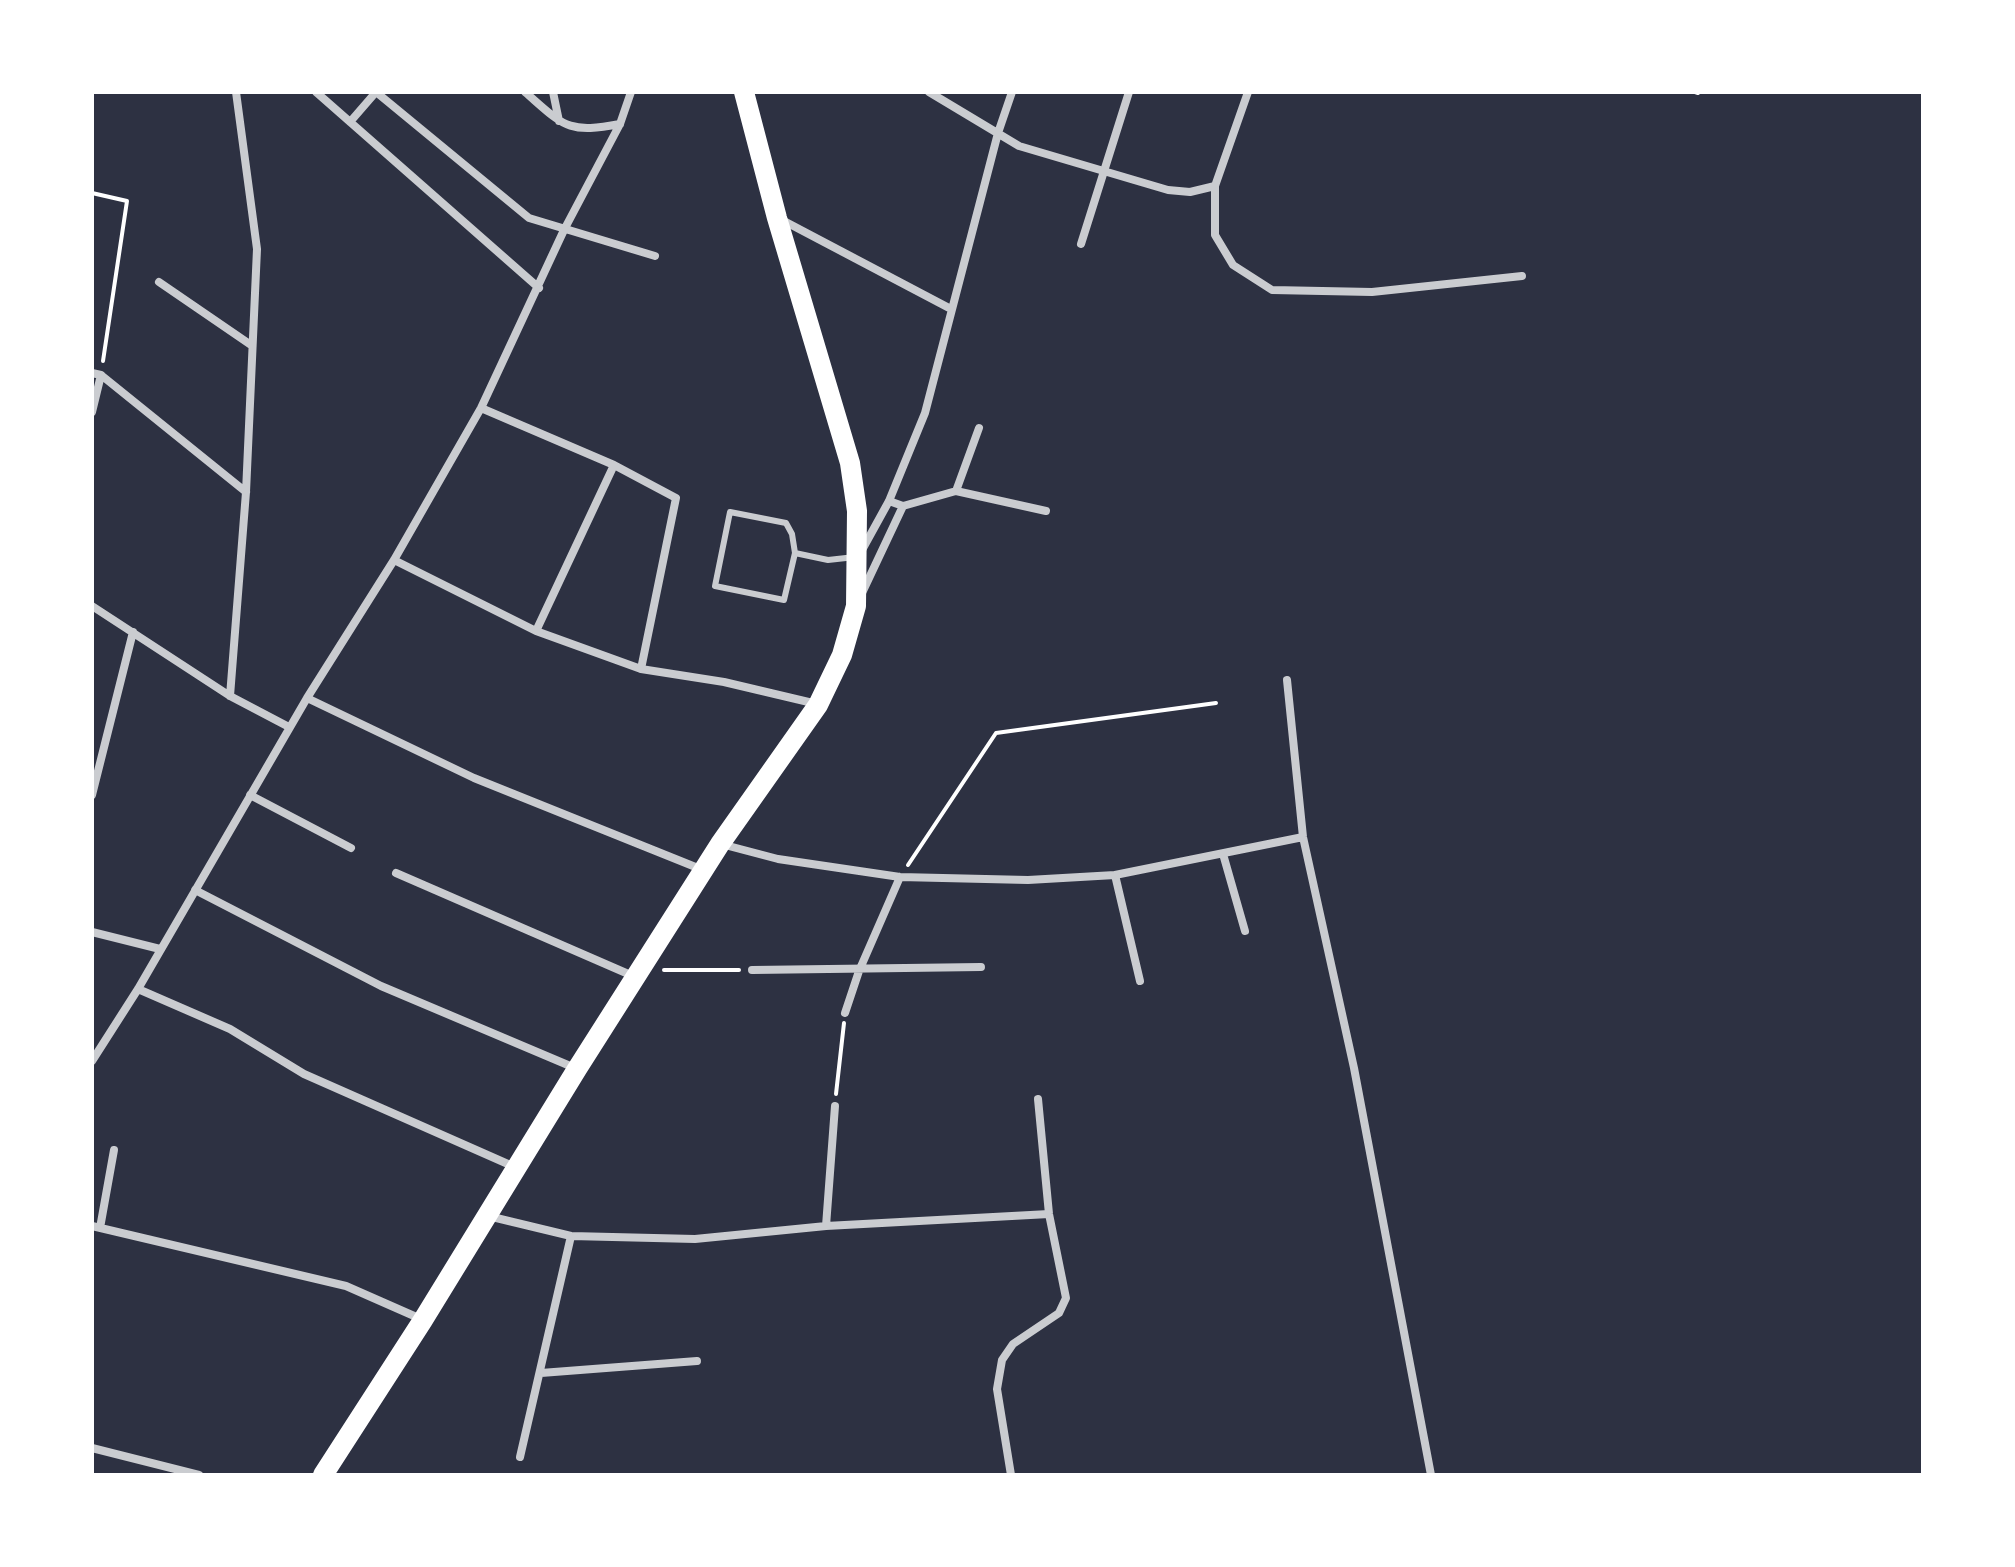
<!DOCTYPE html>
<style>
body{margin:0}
#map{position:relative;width:2015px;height:1567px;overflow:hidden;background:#2d3142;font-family:Mulish,sans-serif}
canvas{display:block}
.frame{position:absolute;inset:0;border:94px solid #fff;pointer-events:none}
</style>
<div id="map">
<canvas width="2015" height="1567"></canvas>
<div class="frame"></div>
</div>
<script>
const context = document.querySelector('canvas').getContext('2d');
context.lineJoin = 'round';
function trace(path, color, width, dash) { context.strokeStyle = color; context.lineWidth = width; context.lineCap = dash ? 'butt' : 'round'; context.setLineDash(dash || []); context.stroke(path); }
const path = new Path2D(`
 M 1695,92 L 1698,93
 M 92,193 L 127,201 L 103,361
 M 908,865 L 996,733 L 1216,703
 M 664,970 L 739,970
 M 836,1094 L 844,1023`);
const service = new Path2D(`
 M 795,553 L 792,534 L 786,523 L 730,512 L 715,586 L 784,600 L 795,553 L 828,560 L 855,557`);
const minor = new Path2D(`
 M 316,92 L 539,288
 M 376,92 L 529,218 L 655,256
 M 525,92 C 564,126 567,134 620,124
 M 553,92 L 559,121
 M 929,92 L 1019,146 L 1168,190 L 1190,192 L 1215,186
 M 1248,92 L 1215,186 L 1215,235 L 1233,265 L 1272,290 L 1372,292 L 1522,276
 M 350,122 L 376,92
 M 782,220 L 951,309
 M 1081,244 L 1129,92
 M 159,282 L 251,345
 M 92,373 L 101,375 L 246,492
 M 481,408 L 614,465 L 676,498 L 641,669
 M 92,412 L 101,375
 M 956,491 L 979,428
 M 889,501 L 903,506 L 956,491 L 1046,511
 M 862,550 L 889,501 L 925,413 L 998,133 L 1012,92
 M 394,560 L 536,631 L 641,669 L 724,682 L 817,704
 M 862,593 L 903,506
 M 92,606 L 230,696 L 289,727
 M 536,631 L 614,465
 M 1287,680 L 1303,837 L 1354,1068 L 1431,1475
 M 230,696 L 246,492 L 257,249 L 236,92
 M 307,698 L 474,778 L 703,870
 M 92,795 L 133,632
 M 250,795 L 351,848
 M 721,844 L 778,859 L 900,877 L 1028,880 L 1115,875 L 1303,837
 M 1223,854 L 1245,931
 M 396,873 L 633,976
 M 1115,875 L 1140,981
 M 195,890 L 381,986 L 575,1068
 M 92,932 L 160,949
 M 752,970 L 981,967
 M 138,989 L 230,1029 L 304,1074 L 517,1168
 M 845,1013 L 859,971 L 900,877
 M 92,1061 L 138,989 L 307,698 L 394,560 L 481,408 L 564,230 L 620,124 L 631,92
 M 488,1216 L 571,1236 L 695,1239 L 826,1226 L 1049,1214
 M 92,1226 L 346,1286 L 421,1319
 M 826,1226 L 835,1106
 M 100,1228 L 114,1150
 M 541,1373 L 697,1361
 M 92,1448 L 199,1475
 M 520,1457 L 571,1236
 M 1011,1475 L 997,1389 L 1002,1360 L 1013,1344 L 1059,1313 L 1066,1298 L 1049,1214 L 1038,1099`);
const primary = new Path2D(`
 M 323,1475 L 423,1320 L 577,1069 L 720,844 L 818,705 L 842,655 L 856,606 L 857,511 L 850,463 L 777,218 L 744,92`);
trace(path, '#fff', 4);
trace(service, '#caccd0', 6);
trace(minor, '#caccd0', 8);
trace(primary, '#fff', 20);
</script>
